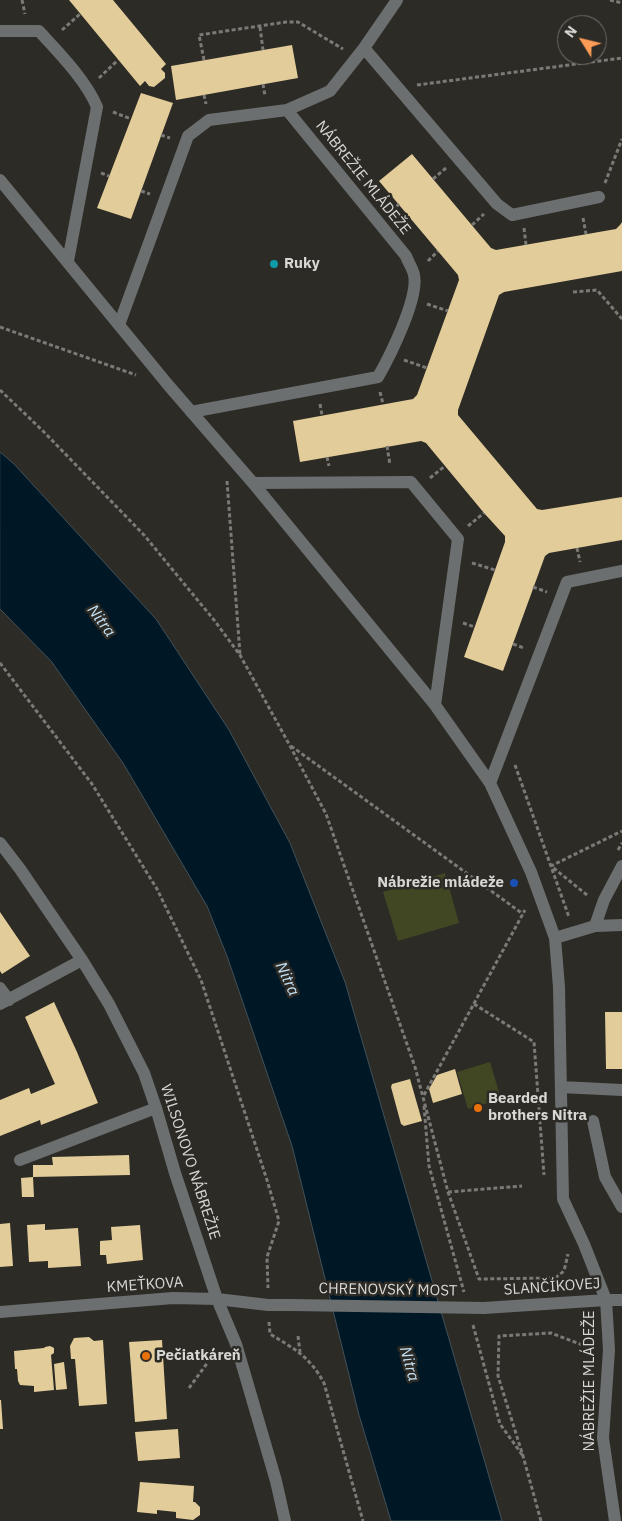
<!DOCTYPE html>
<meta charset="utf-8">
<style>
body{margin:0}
#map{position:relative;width:622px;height:1521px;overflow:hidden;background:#2d2b26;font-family:"IBM Plex Sans",sans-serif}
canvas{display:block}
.north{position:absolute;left:557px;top:15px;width:50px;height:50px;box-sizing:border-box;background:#2d2b26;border:1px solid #71706c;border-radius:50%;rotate:306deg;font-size:14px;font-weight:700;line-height:20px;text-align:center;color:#d8d7d4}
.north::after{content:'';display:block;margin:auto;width:18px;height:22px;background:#fd9c56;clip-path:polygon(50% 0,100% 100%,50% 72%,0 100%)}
</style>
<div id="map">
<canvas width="622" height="1521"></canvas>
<div class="north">N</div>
</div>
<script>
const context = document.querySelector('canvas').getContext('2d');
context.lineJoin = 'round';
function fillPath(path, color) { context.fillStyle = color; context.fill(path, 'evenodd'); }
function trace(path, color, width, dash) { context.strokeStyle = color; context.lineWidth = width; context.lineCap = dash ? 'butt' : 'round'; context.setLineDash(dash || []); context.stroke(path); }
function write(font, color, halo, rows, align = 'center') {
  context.font = font + ' "IBM Plex Sans",sans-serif'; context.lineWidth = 5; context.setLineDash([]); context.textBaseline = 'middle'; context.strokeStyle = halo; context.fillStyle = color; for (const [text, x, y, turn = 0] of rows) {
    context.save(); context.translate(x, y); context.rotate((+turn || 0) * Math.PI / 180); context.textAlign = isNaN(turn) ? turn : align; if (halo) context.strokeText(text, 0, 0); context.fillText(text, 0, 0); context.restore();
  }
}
const green = new Path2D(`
 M 445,873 L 459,923 L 398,941 L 383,892 Z
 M 490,1062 L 501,1099 L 468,1109 L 457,1072 Z`);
const water = new Path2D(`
 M 0,452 L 14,464 L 156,619 L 229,730 L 290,843 L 345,982 L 502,1521 L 391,1521 L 359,1415 L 292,1146 L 227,956 L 207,906 L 123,763 L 51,661 L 0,609 Z`);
const building = new Path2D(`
 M 69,0 L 113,0 L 166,64 L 161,69 L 165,73 L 165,78 L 154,87 L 149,86 L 145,81 L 140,86 Z
 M 292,45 L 298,78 L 176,100 L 171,66 Z
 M 141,93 L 173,103 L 131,219 L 97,208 Z
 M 412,154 L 491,248 L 496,250 L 616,229 L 620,225 L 622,222 L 622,271 L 504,292 L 499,295 L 458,410 L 458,415 L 537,509 L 542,510 L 622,497 L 622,540 L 549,553 L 545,556 L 503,671 L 464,657 L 505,542 L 505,536 L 484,513 L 426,443 L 421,441 L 300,462 L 293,421 L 413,399 L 417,395 L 459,280 L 458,275 L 379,181 Z
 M 0,912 L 30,956 L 2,974 L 0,971 Z
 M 54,1002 L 77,1052 L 98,1103 L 41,1125 L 40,1120 L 0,1136 L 0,1100 L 29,1088 L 31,1094 L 55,1084 L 25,1017 Z
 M 605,1012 L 622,1012 L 622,1069 L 606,1069 Z
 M 455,1069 L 462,1094 L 433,1103 L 429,1089 L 437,1075 Z
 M 410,1079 L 422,1121 L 404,1126 L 401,1124 L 391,1087 L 392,1084 Z
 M 129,1155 L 130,1175 L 33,1177 L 34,1197 L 22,1197 L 21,1178 L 33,1177 L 33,1165 L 53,1165 L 52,1157 Z
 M 10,1223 L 13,1266 L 0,1267 L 0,1224 Z
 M 45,1224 L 45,1230 L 78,1228 L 81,1266 L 48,1268 L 48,1261 L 29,1262 L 27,1225 Z
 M 140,1225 L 143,1260 L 107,1264 L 106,1255 L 100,1255 L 100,1241 L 112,1240 L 111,1227 Z
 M 89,1337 L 94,1341 L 103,1340 L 107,1404 L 79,1406 L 75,1359 L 71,1359 L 70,1346 L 74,1338 Z
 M 162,1340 L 167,1419 L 135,1422 L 129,1342 Z
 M 50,1346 L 54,1348 L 54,1353 L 51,1355 L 54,1390 L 34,1392 L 34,1386 L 20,1385 L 18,1381 L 17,1369 L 15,1369 L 14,1351 L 44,1348 L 45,1347 Z
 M 64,1362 L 67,1389 L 56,1390 L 54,1364 Z
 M 0,1400 L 1,1400 L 3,1429 L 0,1429 Z
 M 178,1429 L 180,1458 L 138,1461 L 135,1432 Z
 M 140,1482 L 194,1486 L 193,1502 L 195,1502 L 200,1507 L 200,1515 L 193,1520 L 176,1518 L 176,1512 L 157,1510 L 157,1514 L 137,1512 Z`);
const path = new Path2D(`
 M 22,0 L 25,14
 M 610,0 L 622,3
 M 260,27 L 263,50
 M 62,30 L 80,14
 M 204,60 L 199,35 L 286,22 L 298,22 L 343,49
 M 99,78 L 118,60
 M 263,84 L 265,96
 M 417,85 L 622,58
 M 204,95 L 206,104
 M 113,112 L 131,119
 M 161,135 L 170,138
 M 101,173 L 109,176
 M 433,179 L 446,168
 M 605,183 L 622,139
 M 141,191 L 150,194
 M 392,211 L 399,204
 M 583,218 L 586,234
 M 472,225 L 484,214
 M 524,228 L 526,245
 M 428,261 L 438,251
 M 573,292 L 597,290 L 622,319
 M 427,304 L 448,311
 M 0,327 L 136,375
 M 404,360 L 427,368
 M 0,390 L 44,432 L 144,535 L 214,620 L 240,655 L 289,744 L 326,814 L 415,1067 L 448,1192 L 479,1279 L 555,1278 L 564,1271 L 568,1254
 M 380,392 L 383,404
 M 320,404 L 322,415
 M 387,446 L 390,465
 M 327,457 L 329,466
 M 430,478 L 445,466
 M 227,481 L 240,654
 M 468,526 L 484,513
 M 577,548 L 580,562
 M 472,563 L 495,570
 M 533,587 L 547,592
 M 463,623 L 475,627
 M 513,644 L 524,648
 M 0,663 L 92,784 L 157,889 L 201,980 L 267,1180 L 279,1221 L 267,1257 L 268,1288
 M 291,746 L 523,914
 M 515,765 L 569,917
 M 618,850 L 622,843
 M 587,895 L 551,866 L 622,831
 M 474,1004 L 534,1042 L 544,1175
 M 424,1095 L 525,910
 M 424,1106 L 429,1166 L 464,1292
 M 448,1192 L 522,1186
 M 269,1322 L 270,1334 C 295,1349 310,1357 324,1383 L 363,1521
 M 473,1325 L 500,1424 L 523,1456
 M 298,1336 L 300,1352
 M 189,1388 L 216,1351
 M 541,1521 L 523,1456 L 498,1376 L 499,1336 L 551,1333 L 593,1349`);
const minor = new Path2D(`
 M 0,31 L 39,31 C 58,52 86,80 97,107 L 68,261
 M 364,48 L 497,204 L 512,215 L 599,197
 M 287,110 L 330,91 L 364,48 L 397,0
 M 0,180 L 169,386 L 253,483 L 435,705 L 490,783 L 531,872 L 555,938 L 559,987 L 563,1199 L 584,1244 L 606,1300 L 609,1350 L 603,1438 L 615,1521
 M 119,325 L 188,136 L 209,120 L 287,110 L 406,256 C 408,262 413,269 414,275 C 419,298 390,356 378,377 L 191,412
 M 253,483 L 411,482 L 458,539 L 435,705
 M 490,783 L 567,582 L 622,571
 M 0,843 L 20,869 L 82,960 L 109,1004 L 144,1073 L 156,1108 L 175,1173 L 217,1299 L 236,1344 L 276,1481 L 285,1521
 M 595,926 L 604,900 L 622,866
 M 555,938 L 595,926 L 622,925
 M 0,988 L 9,1000
 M 0,1004 L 82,960
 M 561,1087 L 622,1090
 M 593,1121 L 605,1177 L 622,1207
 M 20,1160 L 156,1108
 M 484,1308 L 606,1300 L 622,1300
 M 0,1312 L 173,1298 L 217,1299 L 268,1305 L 292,1305`);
const minorBridge = new Path2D(`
 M 292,1305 L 484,1308`);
const markers = [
 [274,264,5,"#0f9aa8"],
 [514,883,5,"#1a4fb4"],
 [478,1108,5,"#e8710a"],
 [146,1356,5,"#e8710a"]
];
const streetNames = [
 ["NÁBREŽIE MLÁDEŽE",363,178,51],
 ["WILSONOVO NÁBREŽIE",190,1162,72],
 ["KMEŤKOVA",145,1285,-4],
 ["SLANČÍKOVEJ",552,1287,-4],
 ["CHRENOVSKÝ MOST",388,1290,1],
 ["NÁBREŽIE MLÁDEŽE",590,1381,-90]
];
const poiNames = [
 ["Ruky",284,264],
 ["Nábrežie mládeže",504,883,"right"],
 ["Bearded",488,1099],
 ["brothers Nitra",488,1116],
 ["Pečiatkáreň",156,1356]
];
const waterNames = [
 ["Nitra",101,621,53],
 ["Nitra",287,979,65],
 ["Nitra",409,1364,74]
];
fillPath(green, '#424723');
fillPath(water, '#001825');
trace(water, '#41515a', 1);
fillPath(building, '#e2cc99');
trace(path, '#7b7a76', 3, [4, 2.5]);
trace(minor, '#6c6f70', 12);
trace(minorBridge, '#6c6f70', 12);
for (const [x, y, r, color] of markers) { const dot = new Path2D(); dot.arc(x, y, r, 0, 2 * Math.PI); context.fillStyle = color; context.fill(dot); trace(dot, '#2d2b26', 2); }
write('15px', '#d8d7d4', '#2d2b26', streetNames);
write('bold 15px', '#d8d7d4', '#2d2b26', poiNames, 'left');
write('italic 16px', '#c3e1f4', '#2d2b26', waterNames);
</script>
